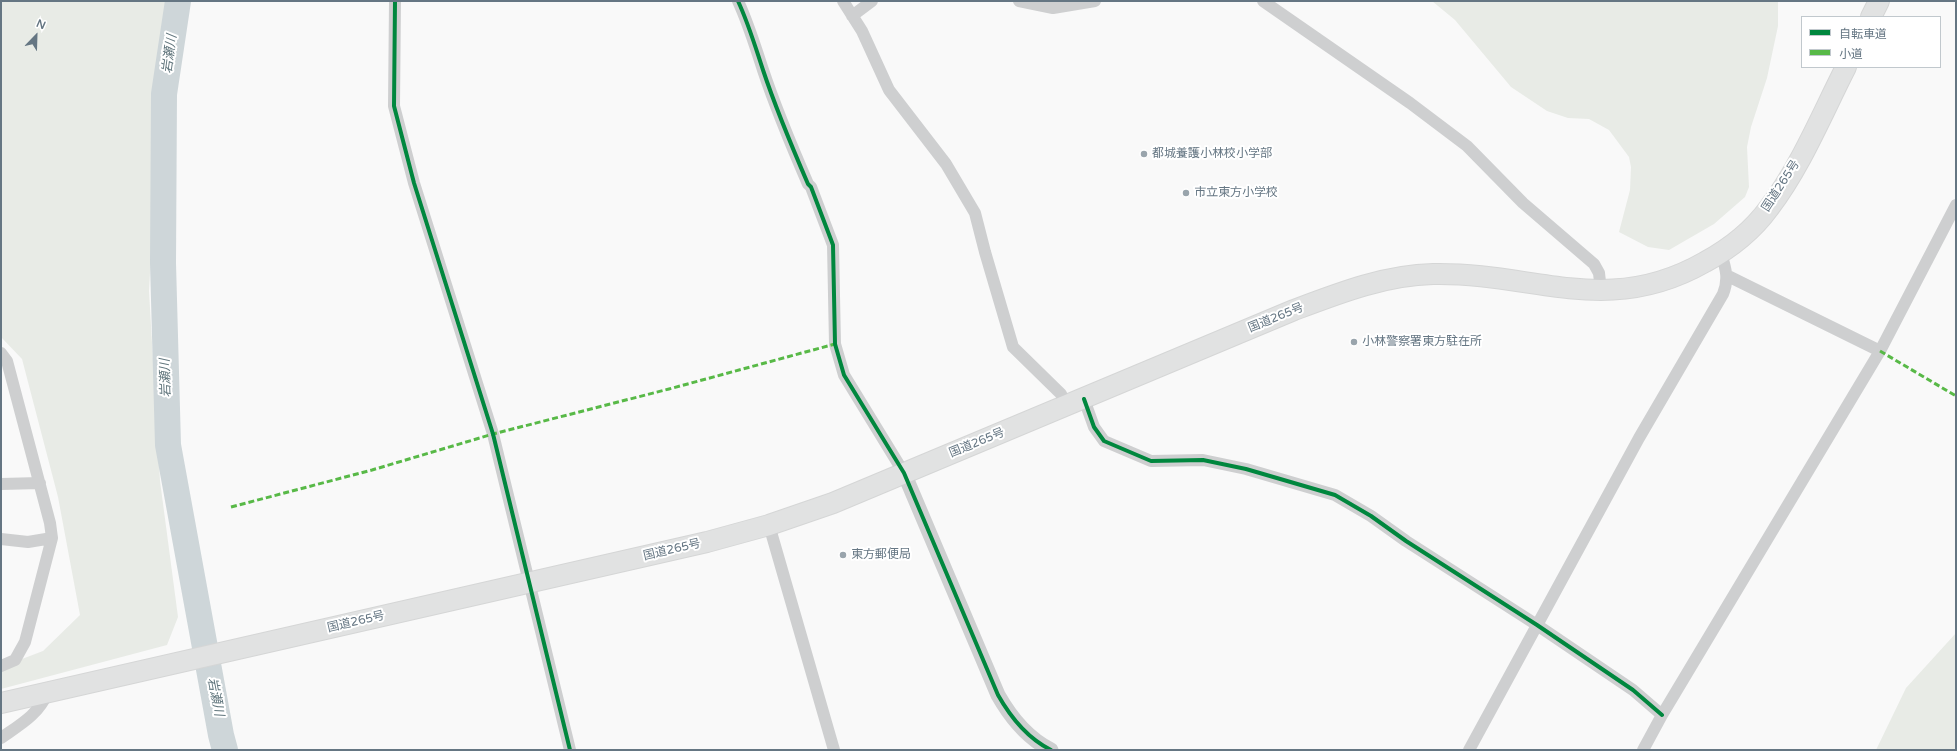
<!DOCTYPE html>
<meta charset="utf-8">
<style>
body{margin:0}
#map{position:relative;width:1957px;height:751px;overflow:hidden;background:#f9f9f9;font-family:"Varela Round","Noto Sans JP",sans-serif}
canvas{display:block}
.frame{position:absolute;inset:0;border:2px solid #657683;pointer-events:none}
.legend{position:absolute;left:1801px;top:16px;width:140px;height:52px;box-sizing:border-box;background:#fff;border:1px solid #c1c8cd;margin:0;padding:5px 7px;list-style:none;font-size:12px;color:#657683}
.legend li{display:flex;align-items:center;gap:8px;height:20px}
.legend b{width:20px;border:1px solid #c1c8cd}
.north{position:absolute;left:16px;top:16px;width:40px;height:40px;-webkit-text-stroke:3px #fff;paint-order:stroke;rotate:23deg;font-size:11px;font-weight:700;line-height:16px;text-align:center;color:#657683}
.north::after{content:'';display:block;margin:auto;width:14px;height:18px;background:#657683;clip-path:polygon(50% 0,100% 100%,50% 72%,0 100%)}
</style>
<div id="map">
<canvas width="1957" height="751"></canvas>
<div class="frame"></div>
<ul class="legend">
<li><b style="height:5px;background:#00873e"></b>自転車道</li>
<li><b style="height:5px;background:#58b947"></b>小道</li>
</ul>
<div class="north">N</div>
</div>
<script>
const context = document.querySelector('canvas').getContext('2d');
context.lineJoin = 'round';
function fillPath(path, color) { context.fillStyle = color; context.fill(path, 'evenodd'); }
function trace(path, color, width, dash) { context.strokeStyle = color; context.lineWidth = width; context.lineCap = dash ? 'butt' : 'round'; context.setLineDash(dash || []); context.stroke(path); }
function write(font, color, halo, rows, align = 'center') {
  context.font = font + ' "Varela Round","Noto Sans JP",sans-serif'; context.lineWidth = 4; context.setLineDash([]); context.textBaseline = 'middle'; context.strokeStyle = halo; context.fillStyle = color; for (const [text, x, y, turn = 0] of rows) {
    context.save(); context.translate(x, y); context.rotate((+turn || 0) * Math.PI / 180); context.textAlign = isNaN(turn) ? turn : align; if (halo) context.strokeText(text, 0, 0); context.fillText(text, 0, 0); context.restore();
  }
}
const green = new Path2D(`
 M 1,1 L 168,1 L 163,34 L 149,291 L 160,481 L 178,617 L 167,645 L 1,689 L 1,667 L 43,651 L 80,615 L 58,497 L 22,359 L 1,337 Z
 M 1432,1 L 1778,1 L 1778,26 L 1767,78 L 1751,127 L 1747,147 L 1749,187 L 1745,197 L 1714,224 L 1669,250 L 1648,247 L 1619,232 L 1630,190 L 1631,167 L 1629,157 L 1609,130 L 1589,119 L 1568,118 L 1547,111 L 1511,87 L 1455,20 Z
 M 1956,633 L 1956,750 L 1876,750 L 1906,688 Z`);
const river = new Path2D(`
 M 178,1 L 164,94 L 163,263 L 168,445 L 221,735 L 225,750`);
const minor = new Path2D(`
 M 395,1 L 394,106 L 414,183 L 493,434 L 570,750
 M 738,1 C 749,25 755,46 763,70 C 776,109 792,147 808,184 L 811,187 L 833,245 L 835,344 L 844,375 L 904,473
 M 843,1 L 862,31 L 889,90 L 946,164 L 975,213 L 985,252 L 1013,347 L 1061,394 L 1066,406
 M 1019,1 L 1053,8 L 1095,1
 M 1263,1 L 1410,103 L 1467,146 L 1523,203 L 1594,264 L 1599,273 L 1601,291
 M 852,16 L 872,1
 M 1728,276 L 1880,351
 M 1,353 L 7,361 L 50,523 L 52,538 L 25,642 L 15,660 L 1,666
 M 1084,399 L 1094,427 L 1104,441 L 1151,461 L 1203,460 L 1246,469 L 1335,495 L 1371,516 L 1406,541 L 1537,625 L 1633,690 L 1662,715
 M 1,484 L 40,483
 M 769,525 L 834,750
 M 1,539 L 28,542 L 52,538
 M 1,738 C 21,724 38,715 48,692
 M 1469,750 L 1639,438 L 1723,294 C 1729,279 1726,269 1721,253
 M 1643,750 L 1662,715 L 1880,351 L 1956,205`);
const tertiary = new Path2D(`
 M 904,473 L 998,695 C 1011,718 1027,738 1051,750`);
const trunk = new Path2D(`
 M 1871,17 L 1879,1
 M 1,703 L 707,542 L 769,525 L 833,503 L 1294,310 C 1339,293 1385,275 1433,274 C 1534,272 1607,318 1705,262 C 1729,249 1753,230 1769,208 C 1801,166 1822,114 1846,67`);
const quiet = new Path2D(`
 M 1880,351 L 1956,396
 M 231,507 L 372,470 L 493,434 L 669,389 L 835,344`);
const cycleway = new Path2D(`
 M 395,1 L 394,106 L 414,183 L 493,434 L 570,750
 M 738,1 C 749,25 755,46 763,70 C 776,109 792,147 808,184 L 811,187 L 833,245 L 835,344 L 844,375 L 904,473 L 998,695 C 1011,718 1027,738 1051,750
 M 1084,399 L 1094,427 L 1104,441 L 1151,461 L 1203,460 L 1246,469 L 1335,495 L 1371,516 L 1406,541 L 1537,625 L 1633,690 L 1662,715`);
const markers = [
 [1144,154,4,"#99a4ac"],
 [1186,193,4,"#99a4ac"],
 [1354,342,4,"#99a4ac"],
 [843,555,4,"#99a4ac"]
];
const poiNames = [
 ["都城養護小林校小学部",1152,154],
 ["市立東方小学校",1194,193],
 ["小林警察署東方駐在所",1362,342],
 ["東方郵便局",851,555]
];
const streetNames = [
 ["国道265号",1781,186,-57],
 ["国道265号",1276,318,-22],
 ["国道265号",977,443,-22],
 ["国道265号",672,550,-13],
 ["国道265号",356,622,-13]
];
const waterNames = [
 ["岩瀬川",170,54,-82],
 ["岩瀬川",166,378,-92],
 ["岩瀬川",215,697,79]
];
fillPath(green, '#e8ebe6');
trace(river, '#ced6d9', 26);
trace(trunk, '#d5d6d6', 22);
trace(minor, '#cecfd0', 12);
trace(tertiary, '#cecfd0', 15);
trace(trunk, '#e1e2e2', 20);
trace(quiet, '#58b947', 3, [6, 3]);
trace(cycleway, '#00873e', 4);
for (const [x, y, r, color] of markers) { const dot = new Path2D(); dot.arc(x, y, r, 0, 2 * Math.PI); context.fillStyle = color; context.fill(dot); trace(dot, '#fff', 1.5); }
write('12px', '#657683', '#fff', poiNames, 'left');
write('12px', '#657683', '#fff', streetNames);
write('italic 13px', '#60757c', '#fff', waterNames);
</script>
